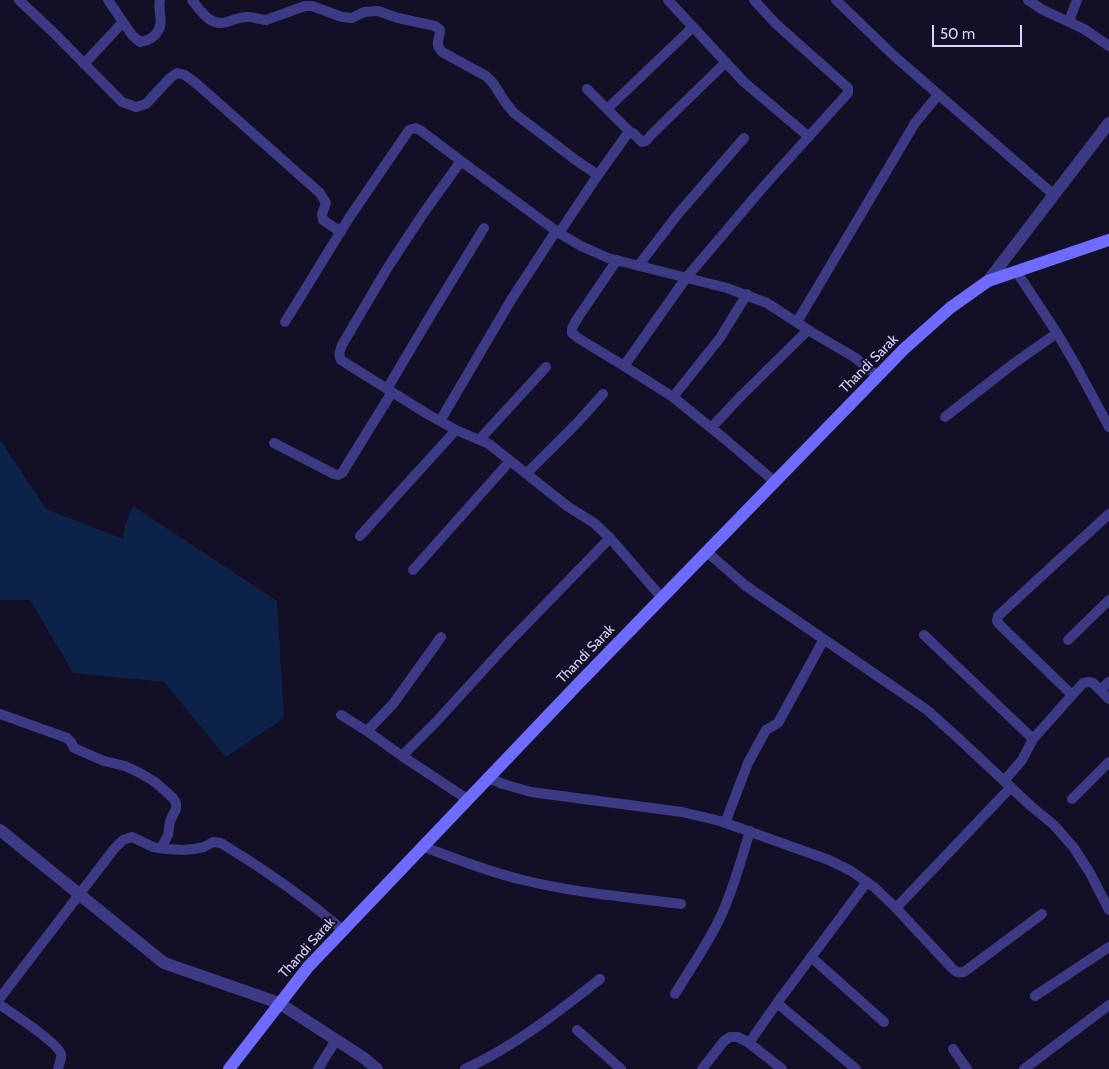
<!DOCTYPE html>
<style>
body{margin:0}
#map{position:relative;width:1109px;height:1069px;overflow:hidden;background:#130f26;font-family:Cabin,sans-serif}
canvas{display:block}
.scale{position:absolute;left:932px;top:25px;width:90px;height:22px;box-sizing:border-box;border:2px solid #d9d4ff;border-top:0;padding-left:6px;font-size:15px;line-height:18px;white-space:nowrap;color:#d9d4ff;-webkit-text-stroke:4px #130f26;paint-order:stroke}
</style>
<div id="map">
<canvas width="1109" height="1069"></canvas>
<div class="scale">50 m</div>
</div>
<script>
const context = document.querySelector('canvas').getContext('2d');
context.lineJoin = 'round';
function fillPath(path, color) { context.fillStyle = color; context.fill(path, 'evenodd'); }
function trace(path, color, width, dash) { context.strokeStyle = color; context.lineWidth = width; context.lineCap = dash ? 'butt' : 'round'; context.setLineDash(dash || []); context.stroke(path); }
function write(font, color, halo, rows, align = 'center') {
  context.font = font + ' Cabin,sans-serif'; context.lineWidth = 4; context.setLineDash([]); context.textBaseline = 'middle'; context.strokeStyle = halo; context.fillStyle = color; for (const [text, x, y, turn = 0] of rows) {
    context.save(); context.translate(x, y); context.rotate((+turn || 0) * Math.PI / 180); context.textAlign = isNaN(turn) ? turn : align; if (halo) context.strokeText(text, 0, 0); context.fillText(text, 0, 0); context.restore();
  }
}
const water = new Path2D(`
 M 0,440 L 46,509 L 123,539 L 125,525 L 133,506 L 277,601 L 284,718 L 226,757 L 164,682 L 73,673 L 30,600 L 0,600 Z`);
const minor = new Path2D(`
 M 19,0 L 54,33 L 122,102 L 136,107 L 146,104 L 170,78 L 177,73 L 185,75 L 197,84 L 320,193 L 326,203 L 322,214 L 323,220 L 341,232
 M 108,0 L 123,22
 M 192,0 C 201,11 210,27 227,22 C 233,20 240,17 246,17 C 253,16 259,20 266,20 L 305,6 L 312,6 L 342,17 L 352,18 L 364,12 L 378,11 L 398,18 L 435,26 L 440,30 C 440,40 434,43 442,52 L 486,76 L 493,83 L 505,102 L 514,113 L 577,161 L 598,175 L 559,233
 M 668,0 L 744,82 L 809,137
 M 836,0 L 893,55 L 1054,195
 M 1028,0 L 1043,10 L 1084,29 L 1109,46
 M 1069,21 L 1077,0
 M 84,64 L 123,22 L 132,35 L 140,42 C 146,41 150,40 155,35 C 166,23 157,13 160,0
 M 587,89 L 630,132
 M 607,109 L 693,27
 M 598,175 L 628,133 L 633,133 L 642,142 L 647,140 L 651,135 L 726,62
 M 617,260 L 577,319 L 572,328 L 572,333 L 578,338 L 624,366 L 673,397 L 726,440 L 775,482
 M 638,266 L 678,214 L 744,138
 M 1016,271 L 1057,333 L 1074,362 L 1109,427
 M 285,322 L 349,218 L 409,130 L 416,128 L 420,130 L 461,161
 M 797,322 L 915,123 L 938,95
 M 624,366 L 686,278 L 765,185 L 848,93 L 848,88 L 775,23 L 754,0
 M 387,389 L 429,318 L 484,228
 M 392,392 L 341,360 C 338,354 340,351 342,345 L 388,267 L 425,211 L 461,161 L 559,233 L 581,246 L 608,258 L 727,288 L 767,303 L 813,333 L 854,357 L 878,376
 M 673,397 L 720,338 L 747,294
 M 945,417 L 1013,364 L 1057,333
 M 440,421 L 511,300 L 556,231
 M 711,428 L 742,395 L 808,330
 M 480,439 L 546,367
 M 274,443 L 334,474 L 338,475 L 342,473 L 392,392 L 429,415 L 456,430 L 489,444 L 567,506 L 594,523 L 610,538 L 662,598
 M 526,474 L 578,422 L 603,394
 M 360,536 L 396,496 L 456,430
 M 707,552 L 746,586 L 898,690 L 927,710 L 957,737 L 1032,807 L 1054,825 L 1074,848 L 1090,873 L 1109,910
 M 413,570 L 510,461
 M 924,635 L 1033,739
 M 1068,640 L 1109,600
 M 1100,690 L 1109,682
 M 1072,695 L 1000,625 L 997,621 L 998,616 L 1109,514
 M 0,714 L 67,738 L 71,742 L 74,748 L 104,761 L 125,766 L 140,773 L 155,782 L 173,798 L 176,803 L 176,809 L 170,821 L 168,835 L 161,848
 M 341,715 L 367,731 L 402,756 L 467,799
 M 367,731 L 393,704 L 441,637
 M 402,756 L 436,722 L 508,643 L 610,538
 M 488,778 L 503,784 L 531,792 L 682,812 L 720,821 L 829,860 L 851,871 L 874,887 L 896,908 L 951,967 C 955,972 958,973 964,972 L 1042,914
 M 1004,781 L 1022,760 L 1033,739 L 1083,683 L 1090,682 L 1093,683 L 1109,699
 M 1072,799 L 1109,762
 M 725,823 L 748,763 L 766,730 L 778,723 L 824,639
 M 422,846 C 455,859 489,872 523,880 C 575,893 629,897 681,904
 M 896,908 L 1011,787
 M 811,957 L 884,1022
 M 675,994 C 690,969 707,945 720,918 C 733,891 741,860 750,831
 M 1035,996 L 1109,947
 M 0,998 L 114,849 L 123,840 L 132,837 L 153,847 L 166,849 L 183,850 L 194,849 L 204,847 L 213,842 L 221,843 C 264,869 304,897 343,930
 M 777,1003 L 856,1069
 M 0,1005 C 12,1013 57,1042 61,1054 C 62,1059 59,1064 58,1069
 M 577,1030 L 621,1069
 M 749,1043 L 777,1003 L 867,882
 M 953,1049 L 967,1069
 M 318,1069 L 336,1040
 M 465,1069 C 515,1046 558,1012 600,979
 M 702,1069 L 724,1041 L 730,1037 L 738,1037 L 749,1043 L 782,1069
 M 1024,1069 L 1109,1005`);
const tertiary = new Path2D(`
 M 988,281 L 1109,123
 M 0,830 L 164,963 L 279,1003 L 364,1058 L 377,1069`);
const secondary = new Path2D(`
 M 229,1069 L 308,967 L 580,682 L 904,349 L 950,308 L 988,281 L 1109,240`);
const streetNames = [
 ["Thandi Sarak",869,364,-45],
 ["Thandi Sarak",586,654,-46],
 ["Thandi Sarak",307,948,-48]
];
fillPath(water, '#0c2248');
trace(minor, '#3d3a85', 10);
trace(tertiary, '#3d3a85', 12);
trace(secondary, '#6f6bff', 12);
write('14px', '#d9d4ff', '#130f26', streetNames);
</script>
